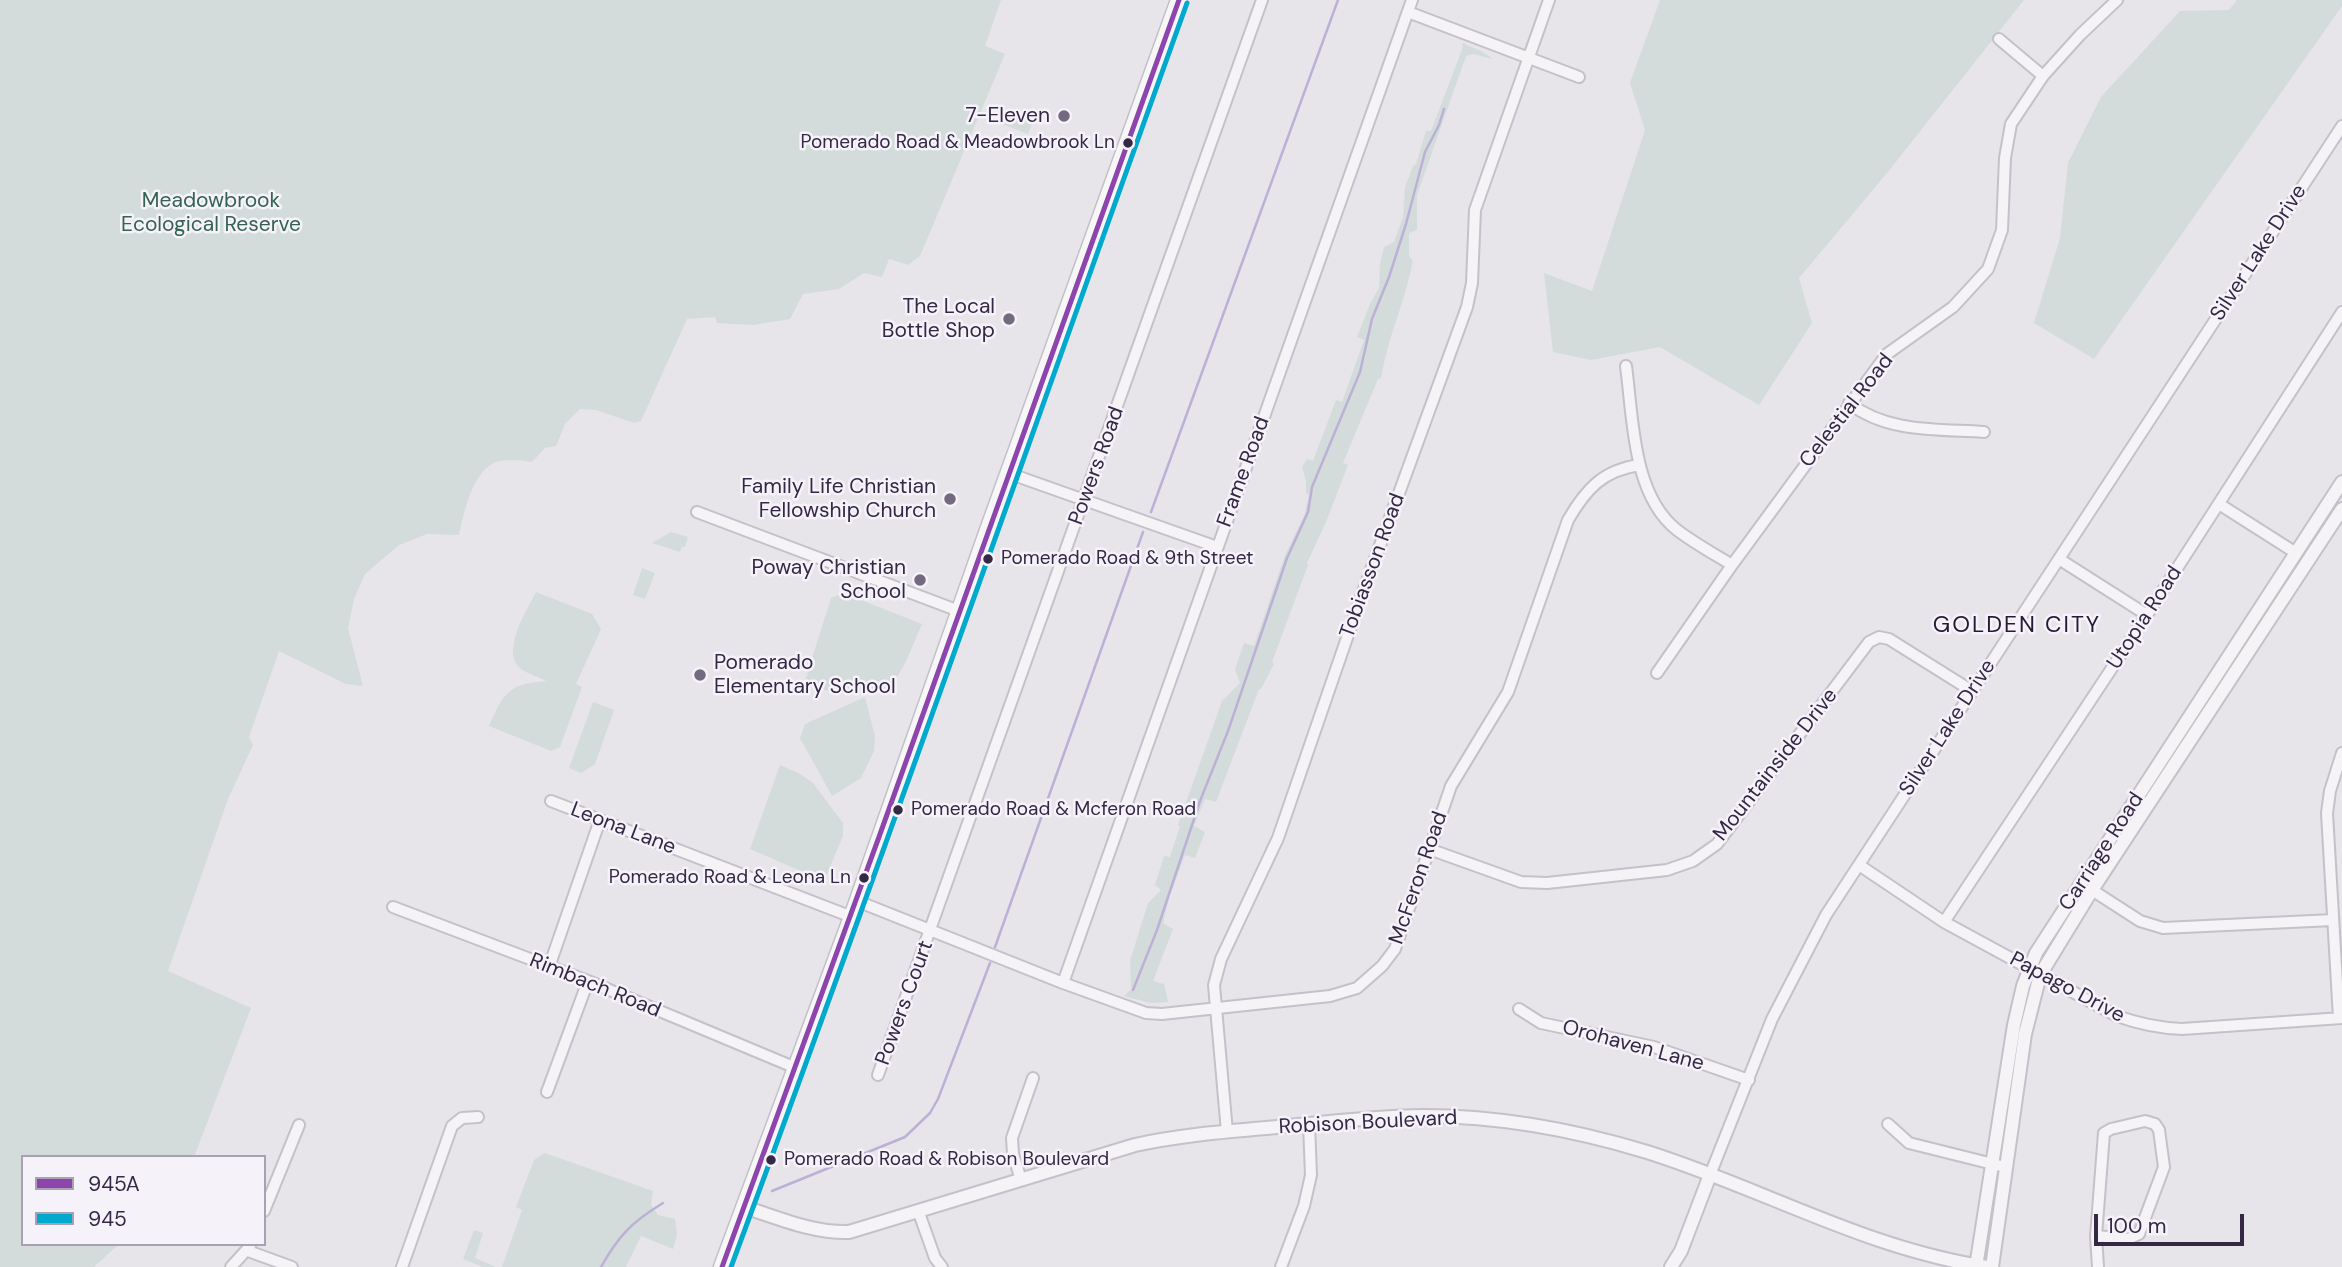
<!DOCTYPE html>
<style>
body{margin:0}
#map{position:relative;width:2342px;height:1267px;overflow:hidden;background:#e7e4ea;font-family:"DM Sans",sans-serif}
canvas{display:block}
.legend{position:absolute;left:21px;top:1155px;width:245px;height:91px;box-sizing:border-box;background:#f5f2f9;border:2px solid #a8a1b1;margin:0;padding:9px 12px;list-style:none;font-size:21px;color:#352845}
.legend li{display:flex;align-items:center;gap:14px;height:35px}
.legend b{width:35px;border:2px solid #a8a1b1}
.scale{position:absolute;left:2094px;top:1214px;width:150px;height:32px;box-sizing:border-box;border:4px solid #352845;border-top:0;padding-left:9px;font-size:21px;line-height:24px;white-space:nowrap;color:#352845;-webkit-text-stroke:5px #f5f2f9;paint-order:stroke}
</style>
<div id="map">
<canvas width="2342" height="1267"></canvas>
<ul class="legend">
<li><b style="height:9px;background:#8e44ad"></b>945A</li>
<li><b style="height:9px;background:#00a9ce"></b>945</li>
</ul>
<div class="scale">100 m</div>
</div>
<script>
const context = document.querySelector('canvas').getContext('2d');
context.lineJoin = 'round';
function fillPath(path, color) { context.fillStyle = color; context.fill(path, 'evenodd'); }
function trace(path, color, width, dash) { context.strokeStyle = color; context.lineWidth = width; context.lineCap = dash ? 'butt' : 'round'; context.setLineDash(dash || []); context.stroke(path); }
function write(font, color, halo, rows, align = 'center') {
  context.font = font + ' "DM Sans",sans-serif'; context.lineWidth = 5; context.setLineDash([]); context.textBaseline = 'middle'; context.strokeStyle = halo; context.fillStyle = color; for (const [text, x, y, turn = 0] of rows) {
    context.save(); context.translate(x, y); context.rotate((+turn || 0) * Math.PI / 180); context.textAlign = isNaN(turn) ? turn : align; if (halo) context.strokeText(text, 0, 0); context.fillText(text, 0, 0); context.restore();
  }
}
const green = new Path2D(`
 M 0,0 L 1001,0 L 985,46 L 1005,54 L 920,256 L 908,265 L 889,259 L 882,277 L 864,273 L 839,289 L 803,294 L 790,319 L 753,325 L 717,323 L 715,317 L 687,319 L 641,421 L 634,423 L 596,410 L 580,409 L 565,424 L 556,446 L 545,448 L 532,462 C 521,460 510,459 499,461 C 473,467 464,513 459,535 L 427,534 L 399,545 L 365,574 L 354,599 L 348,628 L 363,686 L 346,684 L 279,651 L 249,737 L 253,745 L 228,799 L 168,971 L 251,1008 L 194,1157 L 23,1157 L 23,1244 L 119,1244 L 94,1267 L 0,1267 Z
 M 1660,0 L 2024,0 L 1887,173 L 1799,278 L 1812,323 L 1759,405 L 1660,347 L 1591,360 L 1553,352 L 1544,273 L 1592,291 L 1645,130 L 1630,83 Z
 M 2237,0 L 2342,0 L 2342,6 L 2094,359 L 2034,323 L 2060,238 L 2068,163 L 2101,97 L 2180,11 L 2229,10 Z
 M 1462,43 L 1481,51 L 1493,59 L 1473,54 L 1466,56 L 1417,195 L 1417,230 L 1409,233 L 1409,256 L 1413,261 C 1405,302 1388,336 1381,378 L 1378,379 L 1343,463 L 1348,465 L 1326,522 L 1307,563 L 1308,565 L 1272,662 L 1274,664 L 1261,689 L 1259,689 L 1216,802 L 1205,799 L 1194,826 L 1205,832 L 1195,858 L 1185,855 L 1169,898 L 1163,923 L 1173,929 L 1153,981 L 1164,984 L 1168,1002 L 1150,1003 L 1124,996 L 1131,989 L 1130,961 L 1148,903 L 1161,890 L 1155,885 L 1164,856 L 1170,857 L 1180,826 L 1178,825 L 1222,701 L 1240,683 L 1235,670 L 1244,643 L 1254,646 L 1285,555 L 1304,516 L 1309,495 L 1306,493 L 1306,481 L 1302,467 L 1307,459 L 1313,461 L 1336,400 L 1342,402 L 1364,340 L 1357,337 L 1370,304 L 1379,288 L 1380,263 L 1384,247 L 1394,242 L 1403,217 L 1405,187 L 1413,166 L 1416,164 L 1426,131 L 1431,131 L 1463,47 Z
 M 1008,109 L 1034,118 L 1028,134 L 1002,124 Z
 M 671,532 L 688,537 L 685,547 L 682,547 L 680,552 L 652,543 Z
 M 642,568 L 655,573 L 645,599 L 633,595 Z
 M 536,592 L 592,614 L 601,629 L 576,684 L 582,687 L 560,747 L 551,751 L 489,726 C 504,692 509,684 546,681 C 539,677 528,674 521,669 C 500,652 527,610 536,592 Z
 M 843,593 L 922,624 C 915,639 906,666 896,678 C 871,705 834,693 804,684 L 831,598 Z
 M 865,697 L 875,737 L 874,751 L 861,778 L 832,796 L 800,738 L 805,724 Z
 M 593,702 L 614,710 L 595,764 L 581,773 L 569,768 Z
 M 780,765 L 800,774 L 813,783 L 843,823 L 843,836 L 824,881 L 750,849 Z
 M 545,1153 L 653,1191 L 651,1205 L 658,1215 L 675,1219 L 677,1235 L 673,1249 L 641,1236 L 626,1267 L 502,1267 L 522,1210 L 516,1207 L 534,1160 Z
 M 474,1230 L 483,1233 L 475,1258 L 496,1267 L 483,1267 L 463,1259 Z`);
const stream = new Path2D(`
 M 1151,512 L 1338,0
 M 995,947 L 1143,532
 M 1133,990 L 1157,930 L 1200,801 L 1228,731 L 1287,558 L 1308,512 L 1312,487 L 1360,372 L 1372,319 L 1389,277 L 1406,224 L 1425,152 L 1439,125 L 1444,109
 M 772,1191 L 905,1137 L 930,1113 L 938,1099 L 990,963
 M 601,1267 C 619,1235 632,1222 663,1203`);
const minor = new Path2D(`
 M 1408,12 L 1579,77
 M 1999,39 L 2043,76
 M 1626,366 C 1633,417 1632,495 1677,530 C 1694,543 1714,554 1732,565
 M 1849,403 C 1887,433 1938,429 1984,432
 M 1008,473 L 1217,547
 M 2219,504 L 2296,553
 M 697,512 L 959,611
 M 2059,559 L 2147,615
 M 1657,673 L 1732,565 L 1887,354 L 1953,307 L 1988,269 L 2002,230 L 2005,158 L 2011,124 L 2043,76 L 2080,35 L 2117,0
 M 551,801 L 852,917
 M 1429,849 L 1521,882 L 1547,883 L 1667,870 L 1693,861 L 1717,844 L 1869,642 L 1879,637 L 1889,639 L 1972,691
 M 1859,865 L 1944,922 L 2117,1016 C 2139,1024 2159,1028 2182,1029 L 2342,1018
 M 2092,890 L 2140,921 L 2163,928 L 2333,920
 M 857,901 L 1063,983 L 1146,1013 L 1162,1014 L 1330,996 L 1357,988 L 1382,966 L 1395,949 L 1451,786 L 1508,692 L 1568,520 C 1586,489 1603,470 1640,465
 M 393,907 L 588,981 L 796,1068
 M 1944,922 L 2147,615 L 2342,312
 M 549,967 L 600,820
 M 1063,983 L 1412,0
 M 1519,1009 L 1541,1023 L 1654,1047 L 1749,1080
 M 2339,1018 L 2327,813 L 2330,791 L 2342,753
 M 878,1075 L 1262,0
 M 547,1092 L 588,981
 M 1888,1124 L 1909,1143 L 2005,1167
 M 1227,1132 L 1214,985 L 1221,959 L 1278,838 L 1360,600 L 1467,307 L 1472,283 L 1475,210 L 1549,0
 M 1710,1175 L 1772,1019 L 1826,915 L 2342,126
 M 1021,1180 L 1013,1154 L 1012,1138 L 1033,1078
 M 264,1211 L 299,1125
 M 919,1213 L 935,1258 L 942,1267
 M 2096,1236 L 2128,1239 L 2139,1234 L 2164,1167 L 2159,1130 L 2155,1124 L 2145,1121 L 2111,1129 L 2104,1133 L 2096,1236 L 2098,1267
 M 248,1251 L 292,1267
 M 231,1267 L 250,1246
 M 402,1267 L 452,1126 L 462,1118 L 478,1117
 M 1281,1267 L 1304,1206 L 1311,1175 L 1309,1124`);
const tertiary = new Path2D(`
 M 744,1207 C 779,1218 812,1233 849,1232 L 1135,1145 C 1185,1134 1236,1131 1287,1126 C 1332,1122 1378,1116 1424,1116 C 1499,1116 1575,1130 1647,1152 C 1762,1188 1866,1249 1987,1267
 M 1671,1267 L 1681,1251 L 1710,1175
 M 1976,1267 L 2014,1025 L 2023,986 L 2036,953 L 2342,482
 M 1992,1267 L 2025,1034 L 2040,975 L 2092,890 L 2342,509`);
const primary = new Path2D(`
 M 722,1267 L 852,917 L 987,533 L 1179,0`);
const bus1 = new Path2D(`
 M 722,1267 C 878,846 1027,422 1179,0`);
const bus2 = new Path2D(`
 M 731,1267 C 887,847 1035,424 1187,3`);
const markers = [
 [1064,116,7,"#736a7f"],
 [1128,143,6,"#352845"],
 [1009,319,7,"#736a7f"],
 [950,499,7,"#736a7f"],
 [988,559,6,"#352845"],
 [920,580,7,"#736a7f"],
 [700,675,7,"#736a7f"],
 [898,810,6,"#352845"],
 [864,878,6,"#352845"],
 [771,1160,6,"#352845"]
];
const busNames = [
 ["Pomerado Road & Meadowbrook Ln",1115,143,"right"],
 ["Pomerado Road & 9th Street",1001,559],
 ["Pomerado Road & Mcferon Road",911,810],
 ["Pomerado Road & Leona Ln",851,878,"right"],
 ["Pomerado Road & Robison Boulevard",784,1160]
];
const poiNames = [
 ["7-Eleven",1050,116],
 ["The Local",995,307],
 ["Bottle Shop",995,331],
 ["Family Life Christian",936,487],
 ["Fellowship Church",936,511],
 ["Poway Christian",906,568],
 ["School",906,592],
 ["Pomerado",714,663,"left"],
 ["Elementary School",714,687,"left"]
];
const parkNames = [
 ["Meadowbrook",211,201],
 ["Ecological Reserve",211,225]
];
const streetNames = [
 ["Silver Lake Drive",2259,253,-57],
 ["Celestial Road",1847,411,-52],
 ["Powers Road",1097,466,-70],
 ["Frame Road",1244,472,-70],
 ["Tobiasson Road",1373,566,-70],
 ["Utopia Road",2145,618,-57],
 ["Silver Lake Drive",1948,728,-57],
 ["Mountainside Drive",1776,765,-52],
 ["Leona Lane",623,829,21],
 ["Carriage Road",2102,852,-57],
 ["McFeron Road",1419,878,-71],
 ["Rimbach Road",595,986,22],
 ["Papago Drive",2067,988,28],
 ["Powers Court",905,1003,-70],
 ["Orohaven Lane",1633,1046,15],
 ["Robison Boulevard",1368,1123,-3]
];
const neighbourhoodNames = [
 ["GOLDEN CITY",2017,626]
];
fillPath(green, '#d3dcda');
trace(stream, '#bdb0d7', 2.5);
trace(minor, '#c4c1c8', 14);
trace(tertiary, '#c4c1c8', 16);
trace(primary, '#c4c0c8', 19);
trace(minor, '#f5f3f6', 10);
trace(tertiary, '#f5f3f6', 12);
trace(primary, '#f7f7f8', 16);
trace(bus1, '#8e44ad', 5);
trace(bus2, '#00a9ce', 5);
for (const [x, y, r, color] of markers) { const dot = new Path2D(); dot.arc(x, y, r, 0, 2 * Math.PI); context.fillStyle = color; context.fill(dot); trace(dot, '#f5f2f9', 2.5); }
write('19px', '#352845', '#f5f2f9', busNames, 'left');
write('21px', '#352845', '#f5f2f9', poiNames, 'right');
write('21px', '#346350', '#f5f2f9', parkNames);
write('21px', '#352845', '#f5f2f9', streetNames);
context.letterSpacing = '2px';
write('23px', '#271a36', '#f5f2f9', neighbourhoodNames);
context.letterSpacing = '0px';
</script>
